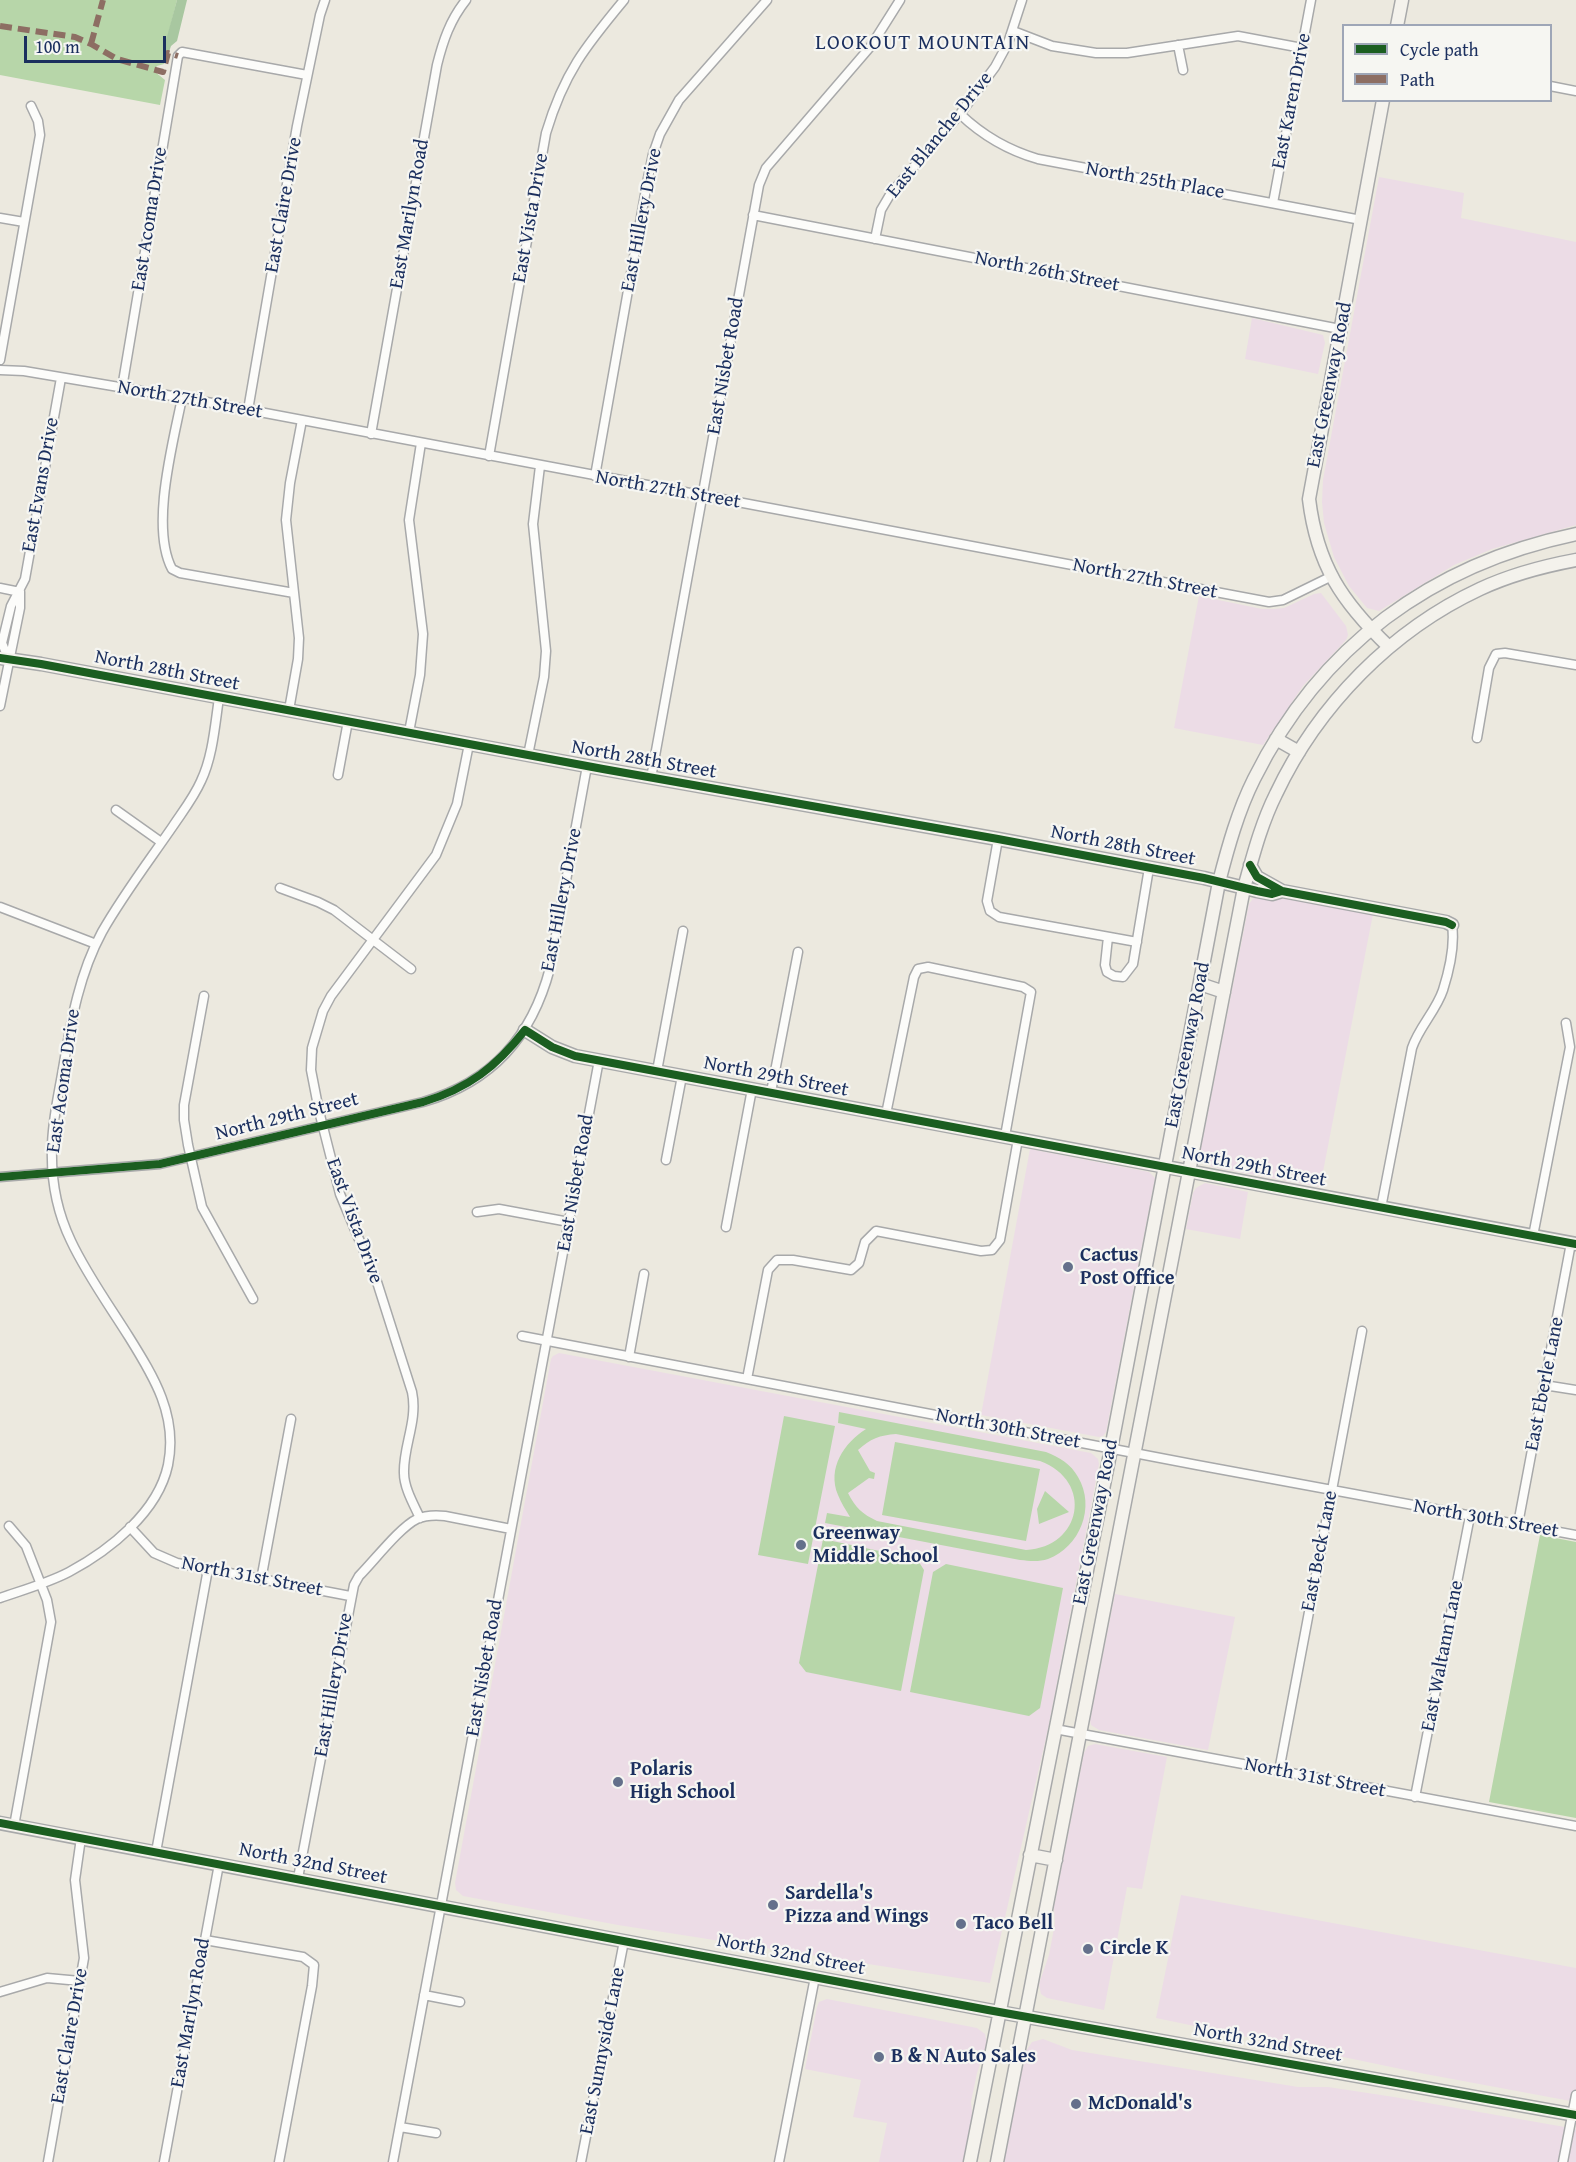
<!DOCTYPE html>
<style>
body{margin:0}
#map{position:relative;width:1576px;height:2162px;overflow:hidden;background:#ece9df;font-family:"Gentium Book Plus",serif}
canvas{display:block}
.legend{position:absolute;left:1342px;top:24px;width:210px;height:78px;box-sizing:border-box;background:#f6f6f2;border:2px solid #9ea6b7;margin:0;padding:8px 10px;list-style:none;font-size:18px;color:#1b2f5e}
.legend li{display:flex;align-items:center;gap:12px;height:30px}
.legend b{width:30px;border:2px solid #9ea6b7}
.scale{position:absolute;left:24px;top:36px;width:142px;height:27px;box-sizing:border-box;border:3px solid #1b2f5e;border-top:0;padding-left:8px;font-size:18px;line-height:21px;white-space:nowrap;color:#1b2f5e;-webkit-text-stroke:4px #f6f6f2;paint-order:stroke}
</style>
<div id="map">
<canvas width="1576" height="2162"></canvas>
<ul class="legend">
<li><b style="height:8px;background:#1b5e20"></b>Cycle path</li>
<li><b style="height:8px;background:#8d6e63"></b>Path</li>
</ul>
<div class="scale">100 m</div>
</div>
<script>
const context = document.querySelector('canvas').getContext('2d');
context.lineJoin = 'round';
function fillPath(path, color) { context.fillStyle = color; context.fill(path, 'evenodd'); }
function trace(path, color, width, dash) { context.strokeStyle = color; context.lineWidth = width; context.lineCap = dash ? 'butt' : 'round'; context.setLineDash(dash || []); context.stroke(path); }
function write(font, color, halo, rows, align = 'center') {
  context.font = font + ' "Gentium Book Plus",serif'; context.lineWidth = 4.5; context.setLineDash([]); context.textBaseline = 'middle'; context.strokeStyle = halo; context.fillStyle = color; for (const [text, x, y, turn = 0] of rows) {
    context.save(); context.translate(x, y); context.rotate((+turn || 0) * Math.PI / 180); context.textAlign = isNaN(turn) ? turn : align; if (halo) context.strokeText(text, 0, 0); context.fillText(text, 0, 0); context.restore();
  }
}
const built = new Path2D(`
 M 1379,177 L 1464,193 L 1461,218 L 1576,242 L 1576,525 L 1492,549 L 1454,565 L 1379,611 L 1367,608 L 1349,586 L 1334,557 L 1324,523 L 1322,502 L 1323,480 Z
 M 1252,318 L 1323,335 L 1325,343 L 1318,374 L 1245,359 Z
 M 1321,593 L 1346,626 L 1348,635 L 1346,640 L 1303,686 L 1263,745 L 1174,728 L 1199,596 L 1262,609 L 1274,609 L 1284,608 L 1314,594 Z
 M 1263,895 L 1373,914 L 1320,1187 L 1212,1167 L 1204,1162 L 1201,1158 L 1200,1153 L 1249,904 L 1255,896 Z
 M 1030,1149 L 1149,1172 L 1155,1178 L 1106,1432 L 1103,1436 L 1099,1437 L 981,1415 Z
 M 1205,1183 L 1248,1192 L 1240,1239 L 1186,1229 L 1193,1193 L 1196,1188 Z
 M 559,1353 L 1091,1453 L 1098,1459 L 1099,1464 L 1048,1729 L 990,1983 L 618,1925 L 463,1896 L 456,1890 L 455,1883 L 551,1359 L 553,1356 Z
 M 1115,1594 L 1235,1617 L 1208,1750 L 1099,1730 L 1091,1725 L 1090,1720 Z
 M 1095,1744 L 1167,1757 L 1142,1889 L 1127,1887 L 1104,2010 L 1047,1998 L 1041,1994 L 1039,1984 L 1049,1955 L 1055,1923 L 1054,1907 L 1084,1753 L 1088,1746 Z
 M 1181,1895 L 1576,1968 L 1576,2102 L 1420,2073 L 1156,2018 Z
 M 827,1999 L 977,2028 L 985,2034 L 987,2044 L 977,2073 L 971,2102 L 973,2119 L 964,2162 L 879,2162 L 887,2123 L 853,2117 L 861,2080 L 805,2069 L 817,2007 L 819,2002 Z
 M 1043,2039 L 1072,2050 L 1298,2087 L 1328,2087 L 1394,2097 L 1576,2129 L 1576,2162 L 1004,2162 L 1026,2051 L 1032,2042 Z`);
const green = new Path2D(`
 M 0,0 L 177,0 L 164,51 L 168,52 L 164,64 L 157,66 L 154,71 L 165,80 L 160,105 L 0,75 Z
 M 839,1412 L 1046,1452 C 1059,1457 1071,1464 1078,1477 C 1096,1507 1080,1547 1048,1559 C 1039,1562 1030,1561 1020,1560 L 825,1523 L 827,1513 L 850,1517 C 846,1510 841,1503 838,1495 C 827,1468 844,1443 866,1429 L 838,1423 ZM 896,1434 L 1040,1461 C 1094,1481 1082,1547 1026,1550 L 877,1521 C 862,1514 855,1507 848,1493 L 869,1478 L 874,1479 L 875,1473 L 870,1471 L 858,1450 C 870,1439 880,1435 896,1434 Z
 M 784,1416 L 835,1426 L 808,1564 L 758,1555 Z
 M 895,1442 L 1040,1469 L 1026,1541 L 882,1515 Z
 M 1045,1491 L 1069,1512 L 1039,1524 L 1037,1509 Z
 M 1540,1535 L 1576,1542 L 1576,1818 L 1489,1802 Z
 M 823,1539 L 917,1559 L 924,1570 L 901,1691 L 806,1672 L 799,1663 Z
 M 946,1564 L 1063,1588 L 1040,1708 L 1029,1716 L 910,1692 L 933,1572 Z`);
const forest = new Path2D(`
 M 177,0 L 187,0 L 177,41 L 171,46 L 169,52 L 163,51 Z`);
const street = new Path2D(`
 M 1013,31 L 1052,46 L 1096,53 L 1127,53 L 1238,36 L 1302,48
 M 1178,45 L 1183,70
 M 1550,86 L 1576,91
 M 960,114 C 983,136 1007,150 1038,159 L 1361,220
 M 1273,203 L 1311,0
 M 753,215 L 1340,329
 M 0,218 L 24,222
 M 875,239 L 881,210 L 891,193 L 960,114 L 995,67 L 1008,43 L 1022,0
 M 0,360 L 40,135 L 38,121 L 31,106
 M 0,370 L 24,371 L 196,400 L 1269,602 L 1283,600 L 1330,577
 M 122,388 L 178,56 L 182,52 L 307,75
 M 182,398 C 173,443 150,527 172,569 L 180,573 L 294,593
 M 248,410 L 297,126 L 320,15 L 325,0
 M 371,434 L 437,65 C 443,41 450,20 466,0
 M 489,456 L 546,133 C 564,73 585,47 624,0
 M 595,476 L 648,178 L 653,154 L 660,134 L 679,100 L 767,0
 M 0,588 L 20,592
 M 8,658 L 2,643 L 11,606 L 25,579 L 61,378
 M 0,706 L 20,608 L 20,592
 M 289,710 L 298,659 L 299,638 L 286,520 L 290,483 L 302,420
 M 409,732 L 420,675 L 423,634 L 409,520 L 421,443
 M 1477,738 L 1489,668 L 1496,654 L 1505,653 L 1576,665
 M 528,755 L 544,677 L 546,651 L 533,524 L 540,466
 M 338,775 L 348,721
 M 651,778 L 759,185 L 766,168 L 871,46 L 900,0
 M 116,810 L 161,842
 M 998,839 L 987,901 L 990,911 L 999,917 L 1137,942
 M 280,888 L 318,902 L 334,910 L 411,969
 M 0,907 L 96,944
 M 1108,937 L 1105,965 L 1107,972 L 1114,976 L 1123,977 L 1133,964 L 1149,868
 M 204,996 L 184,1105 L 184,1120 L 188,1145 L 202,1207 L 253,1299
 M 657,1071 L 683,931
 M 771,1092 L 798,952
 M 886,1114 L 914,977 L 918,969 L 928,967 L 1023,987 L 1031,992 L 1005,1136
 M 666,1160 L 682,1076
 M 0,1177 L 160,1164 L 423,1102 C 492,1082 532,1037 550,968 L 587,766
 M 1381,1208 L 1412,1048 C 1419,1027 1436,1011 1443,990 C 1449,971 1455,945 1452,925
 M 477,1212 L 499,1209 L 569,1222
 M 726,1227 L 752,1089
 M 1533,1236 L 1570,1047 L 1566,1023
 M 522,1336 L 1197,1465 L 1576,1535
 M 629,1357 L 644,1274
 M 747,1379 L 768,1270 L 777,1260 L 793,1260 L 851,1270 L 859,1263 L 865,1242 L 876,1231 L 981,1251 L 992,1250 L 1000,1240 L 1018,1139
 M 1544,1385 L 1576,1390
 M 420,1518 C 414,1505 404,1488 404,1473 C 403,1446 418,1421 412,1392 L 377,1282 L 340,1194 L 319,1111 L 311,1070 L 312,1048 L 323,1011 L 331,996 L 436,855 L 457,804 L 469,744
 M 1518,1524 L 1571,1243
 M 9,1526 L 26,1546 L 47,1600 L 51,1622 L 14,1826
 M 130,1527 L 154,1553 L 177,1563 L 350,1596
 M 261,1580 L 291,1419
 M 0,1598 C 23,1590 48,1583 69,1572 C 110,1550 158,1512 168,1465 C 178,1416 154,1377 129,1337 C 109,1305 87,1275 71,1241 C 57,1212 51,1180 52,1148 C 52,1125 57,1102 61,1080 C 70,1029 77,978 102,932 C 123,895 149,861 173,826 C 183,811 194,797 201,781 C 213,756 215,724 219,698
 M 1055,1729 L 1576,1826
 M 1279,1771 L 1362,1331
 M 1415,1797 L 1470,1516
 M 156,1852 L 208,1569
 M 298,1878 L 354,1585 L 359,1576 C 374,1561 400,1527 417,1519 C 426,1515 435,1515 445,1516 L 511,1529
 M 205,1940 L 303,1957 L 314,1965 L 312,1986 L 279,2162
 M 0,1992 L 47,1978 L 80,1981
 M 424,1995 L 460,2002
 M 400,2127 L 436,2133
 M 48,2162 L 84,1958 L 75,1880 L 81,1838
 M 164,2162 L 219,1864
 M 393,2162 L 599,1060
 M 581,2162 L 624,1941
 M 779,2162 L 815,1977
 M 1563,2162 L 1576,2095`);
const secondary = new Path2D(`
 M 1397,26 L 1402,0
 M 1383,100 L 1309,499 C 1317,565 1342,602 1389,647
 M 0,658 L 41,664 L 603,769 L 998,839 L 1204,878 L 1257,891 L 1272,894 L 1282,891
 M 1276,739 L 1299,752
 M 1250,865 L 1257,877 L 1282,891 L 1446,922 L 1452,925
 M 1200,984 L 1224,992
 M 525,1030 L 552,1047 L 575,1056 L 1576,1244
 M 0,1823 L 988,2010 L 1576,2115
 M 1030,1855 L 1056,1860
 M 970,2162 L 1111,1449 L 1219,882 C 1228,847 1238,811 1254,779 C 1320,646 1432,564 1576,534
 M 997,2162 L 1244,888 C 1253,856 1261,824 1276,794 C 1318,705 1392,630 1480,589 C 1510,575 1544,566 1576,560`);
const quiet = new Path2D(`
 M 0,26 L 75,37 L 91,44 L 117,59 L 163,72 L 168,53 L 178,56
 M 91,44 L 103,0`);
const cycleway = new Path2D(`
 M 0,658 L 41,664 L 603,769 L 998,839 L 1204,878 L 1257,891 L 1272,894 L 1282,891
 M 1250,865 L 1257,877 L 1282,891 L 1446,922 L 1452,925
 M 0,1177 L 160,1164 L 423,1102 C 469,1088 496,1067 525,1030 L 552,1047 L 575,1056 L 1576,1244
 M 0,1823 L 988,2010 L 1576,2115`);
const markers = [
 [1068,1267,6,"#64708b"],
 [801,1545,6,"#64708b"],
 [618,1782,6,"#64708b"],
 [773,1905,6,"#64708b"],
 [961,1924,6,"#64708b"],
 [1088,1949,6,"#64708b"],
 [879,2057,6,"#64708b"],
 [1076,2104,6,"#64708b"]
];
const streetNames = [
 ["East Karen Drive",1292,101,-79],
 ["East Blanche Drive",940,135,-51],
 ["North 25th Place",1155,181,10],
 ["East Claire Drive",284,205,-80],
 ["East Marilyn Road",410,214,-80],
 ["East Vista Drive",531,218,-80],
 ["East Acoma Drive",150,219,-81],
 ["East Hillery Drive",642,220,-79],
 ["North 26th Street",1047,272,11],
 ["East Nisbet Road",726,366,-80],
 ["East Greenway Road",1330,385,-79],
 ["North 27th Street",190,400,10],
 ["East Evans Drive",41,485,-80],
 ["North 27th Street",668,490,10],
 ["North 27th Street",1145,579,11],
 ["North 28th Street",167,671,11],
 ["North 28th Street",644,760,10],
 ["North 28th Street",1123,846,11],
 ["East Hillery Drive",562,900,-79],
 ["East Greenway Road",1188,1045,-79],
 ["North 29th Street",776,1077,11],
 ["East Acoma Drive",64,1081,-82],
 ["North 29th Street",287,1117,-14],
 ["North 29th Street",1254,1167,11],
 ["East Nisbet Road",576,1183,-80],
 ["East Vista Drive",354,1221,70],
 ["East Eberle Lane",1545,1384,-79],
 ["North 30th Street",1008,1429,11],
 ["North 30th Street",1486,1519,10],
 ["East Greenway Road",1096,1522,-79],
 ["East Beck Lane",1320,1551,-79],
 ["North 31st Street",252,1577,11],
 ["East Waltann Lane",1443,1656,-79],
 ["East Nisbet Road",485,1668,-80],
 ["East Hillery Drive",334,1685,-80],
 ["North 31st Street",1315,1778,11],
 ["North 32nd Street",313,1864,11],
 ["North 32nd Street",791,1955,11],
 ["East Marilyn Road",191,2013,-80],
 ["East Claire Drive",70,2036,-80],
 ["North 32nd Street",1268,2043,10],
 ["East Sunnyside Lane",603,2051,-79]
];
const poiNames = [
 ["Cactus",1080,1256],
 ["Post Office",1080,1279],
 ["Greenway",813,1534],
 ["Middle School",813,1557],
 ["Polaris",630,1770],
 ["High School",630,1793],
 ["Sardella's",785,1894],
 ["Pizza and Wings",785,1917],
 ["Taco Bell",973,1924],
 ["Circle K",1100,1949],
 ["B & N Auto Sales",891,2057],
 ["McDonald's",1088,2104]
];
const neighbourhoodNames = [
 ["LOOKOUT MOUNTAIN",923,44]
];
fillPath(built, '#ecdce6');
fillPath(green, '#b7d6a9');
fillPath(forest, '#a8c7a0');
trace(street, '#a8a9aa', 11);
trace(secondary, '#a8a9aa', 15);
trace(street, '#fcfcfa', 8);
trace(secondary, '#f4f2ec', 12);
trace(quiet, '#8d6e63', 6, [12, 6]);
trace(cycleway, '#1b5e20', 8);
for (const [x, y, r, color] of markers) { const dot = new Path2D(); dot.arc(x, y, r, 0, 2 * Math.PI); context.fillStyle = color; context.fill(dot); trace(dot, '#f6f6f2', 2); }
write('20px', '#1b2f5e', '#f6f6f2', streetNames);
write('bold 20px', '#1b2f5e', '#f6f6f2', poiNames, 'left');
context.letterSpacing = '1.5px';
write('21px', '#1b2f5e', '#f6f6f2', neighbourhoodNames);
context.letterSpacing = '0px';
</script>
